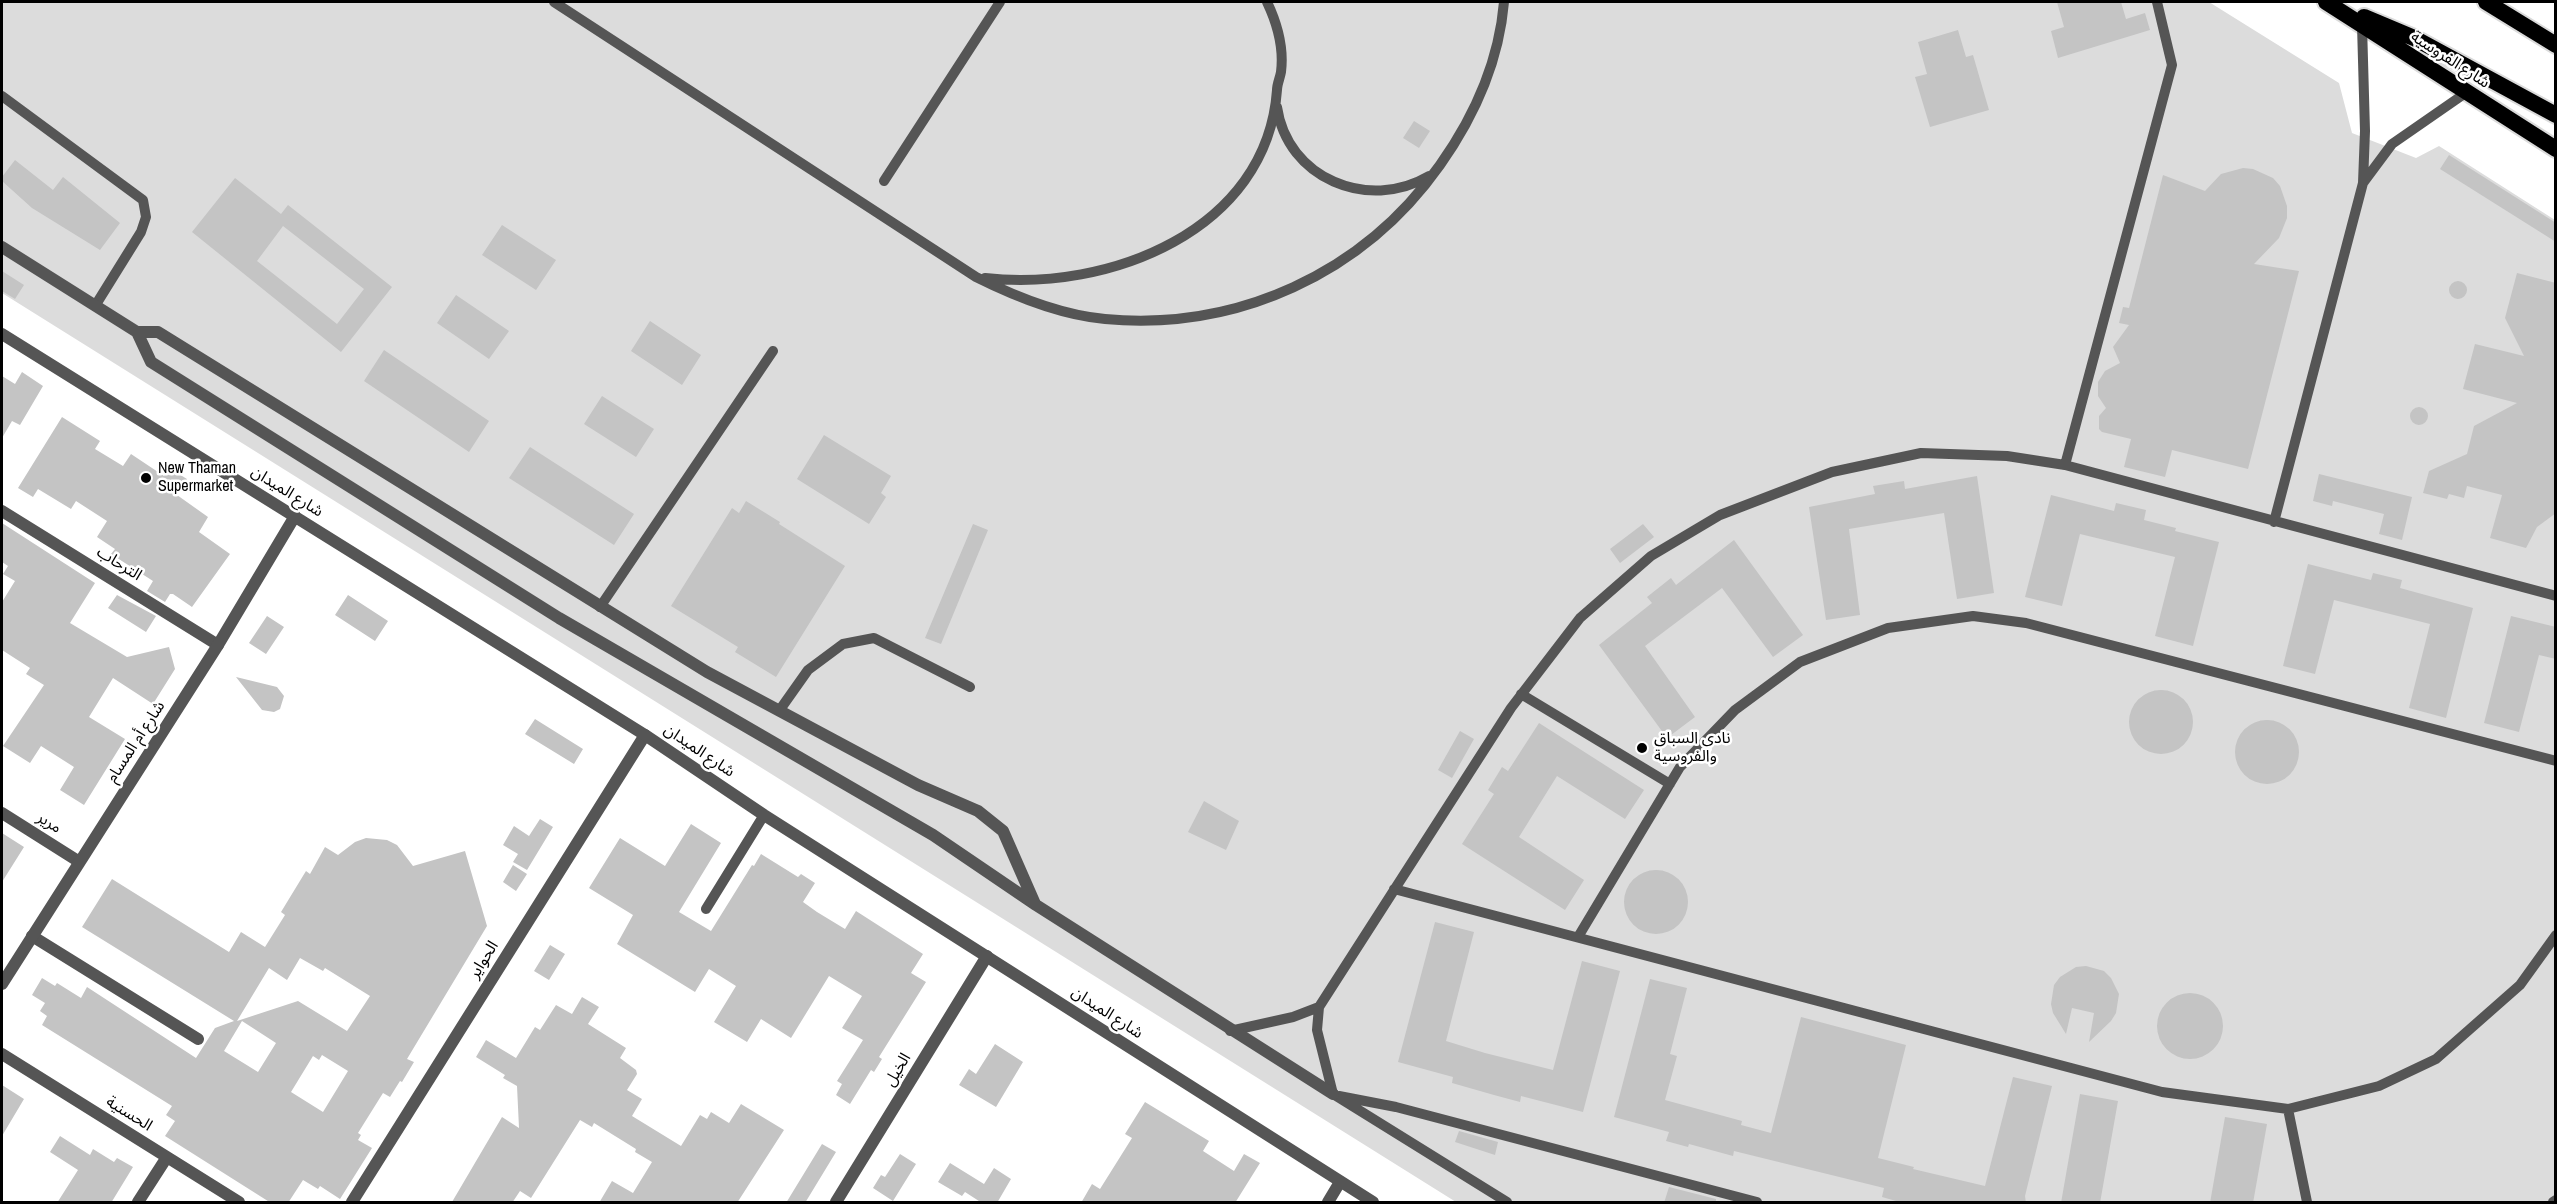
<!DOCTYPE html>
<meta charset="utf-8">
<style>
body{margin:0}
#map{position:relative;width:2557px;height:1204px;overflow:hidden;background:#fff;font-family:"Archivo Narrow",sans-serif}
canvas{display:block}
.frame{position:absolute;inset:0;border:3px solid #000;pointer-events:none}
</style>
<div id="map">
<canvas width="2557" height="1204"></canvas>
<div class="frame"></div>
</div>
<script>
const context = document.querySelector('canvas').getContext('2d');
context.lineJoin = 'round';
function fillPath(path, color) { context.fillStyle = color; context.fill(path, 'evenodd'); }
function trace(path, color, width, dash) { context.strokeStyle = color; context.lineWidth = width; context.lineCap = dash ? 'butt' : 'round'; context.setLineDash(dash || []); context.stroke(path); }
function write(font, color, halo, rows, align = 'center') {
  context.font = font + ' "Archivo Narrow","Noto Sans Arabic",sans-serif'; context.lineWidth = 5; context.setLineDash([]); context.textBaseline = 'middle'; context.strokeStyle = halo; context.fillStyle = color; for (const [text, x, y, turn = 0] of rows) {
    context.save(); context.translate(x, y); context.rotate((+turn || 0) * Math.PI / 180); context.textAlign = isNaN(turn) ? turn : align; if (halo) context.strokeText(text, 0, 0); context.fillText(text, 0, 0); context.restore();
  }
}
const green = new Path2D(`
 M 2,2 L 2209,2 L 2339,83 L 2352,133 L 2416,158 L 2439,146 L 2555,220 L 2555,1202 L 1456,1202 L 2,293 Z`);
const building = new Path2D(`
 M 2057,2 L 2121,2 L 2126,19 L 2145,13 L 2150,30 L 2058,58 L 2051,31 L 2064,27 Z
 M 1958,30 L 1966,57 L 1973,55 L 1989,110 L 1930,127 L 1915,77 L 1927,74 L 1918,42 Z
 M 1414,121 L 1430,131 L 1419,148 L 1403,138 Z
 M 2449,155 L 2556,223 L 2556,242 L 2440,169 Z
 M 15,160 L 53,190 L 63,177 L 120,223 L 100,250 L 32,208 L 2,181 L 2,177 Z
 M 2243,168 L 2253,169 L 2273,178 L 2280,186 L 2287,206 L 2287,218 L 2279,238 L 2254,264 L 2299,271 L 2248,469 L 2172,450 L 2165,477 L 2124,467 L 2131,439 L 2102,432 L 2099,429 L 2099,416 L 2106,408 L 2098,396 L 2098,382 L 2105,371 L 2120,363 L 2113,347 L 2129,325 L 2119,323 L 2123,307 L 2129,308 L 2163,175 L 2205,191 L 2221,174 Z
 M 235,178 L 281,214 L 288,205 L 392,287 L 341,352 L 192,232 ZM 283,226 L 364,289 L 337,324 L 257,261 Z
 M 502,225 L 556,260 L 536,290 L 482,255 Z
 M 2,271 L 24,285 L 15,299 L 2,291 Z
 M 2517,273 L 2556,283 L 2556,513 L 2537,527 L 2526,548 L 2490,538 L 2502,495 L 2467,486 L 2464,498 L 2449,494 L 2447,499 L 2423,493 L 2429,471 L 2467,454 L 2474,426 L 2517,403 L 2463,389 L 2475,344 L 2524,356 L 2505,318 Z
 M2449 290a9 9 0 1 1 18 0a9 9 0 1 1-18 0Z
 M 456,295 L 509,331 L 489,359 L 437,323 Z
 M 650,321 L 701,355 L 682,385 L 631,351 Z
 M 384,350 L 489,421 L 469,452 L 364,381 Z
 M 22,372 L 43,386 L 20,425 L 12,421 L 2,438 L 2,376 L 15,384 Z
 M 602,396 L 654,429 L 636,457 L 584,424 Z
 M2410 416a9 9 0 1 1 18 0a9 9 0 1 1-18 0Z
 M 62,417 L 100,441 L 95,449 L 123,466 L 131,454 L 164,476 L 169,468 L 187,479 L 177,495 L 208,517 L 199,532 L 230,554 L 192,607 L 173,594 L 170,594 L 165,602 L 147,591 L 153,581 L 111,554 L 115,549 L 97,537 L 107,521 L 76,501 L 71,509 L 38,489 L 33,497 L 18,488 Z
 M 824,435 L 891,476 L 881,493 L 886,497 L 869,524 L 797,479 Z
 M 530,447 L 634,514 L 614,545 L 509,478 Z
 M 2319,474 L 2412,497 L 2402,540 L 2379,534 L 2384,514 L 2333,501 L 2332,506 L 2313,501 Z
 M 1977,476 L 1994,593 L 1957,599 L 1944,513 L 1849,529 L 1860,615 L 1826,620 L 1809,507 L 1875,494 L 1873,486 L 1904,481 L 1905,489 Z
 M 2051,495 L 2114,511 L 2116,503 L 2146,510 L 2144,520 L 2176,528 L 2175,531 L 2219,542 L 2193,646 L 2155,636 L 2175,557 L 2080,534 L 2062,606 L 2025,597 Z
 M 746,501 L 780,522 L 779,524 L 845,566 L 776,677 L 735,652 L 738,647 L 671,606 L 732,508 L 739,513 Z
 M 2,523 L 95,583 L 70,623 L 127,657 L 169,647 L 175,669 L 153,704 L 113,678 L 89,717 L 125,739 L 84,805 L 60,790 L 74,767 L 41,746 L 30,763 L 3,746 L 44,685 L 26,674 L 30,668 L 2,650 L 2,602 L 15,581 L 3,574 L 8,566 L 2,562 Z
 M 973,524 L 988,530 L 941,644 L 925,638 Z
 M 1643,524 L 1654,537 L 1620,563 L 1610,549 Z
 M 1734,540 L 1803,635 L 1773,657 L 1722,588 L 1645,646 L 1695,717 L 1667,738 L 1599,645 L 1652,603 L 1647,597 L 1671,578 L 1676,585 Z
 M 2308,564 L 2371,580 L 2373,573 L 2402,580 L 2400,588 L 2473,608 L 2446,718 L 2409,708 L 2430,624 L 2334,600 L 2315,674 L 2283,666 Z
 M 117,595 L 156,616 L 146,632 L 108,608 Z
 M 348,595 L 388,621 L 375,641 L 335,615 Z
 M 267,616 L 284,627 L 266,654 L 249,643 Z
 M 2511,616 L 2556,627 L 2556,659 L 2539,655 L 2519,732 L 2484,723 Z
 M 236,677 L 277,687 L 284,696 L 280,709 L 274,712 L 262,710 Z
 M2129 722a32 32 0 1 1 64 0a32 32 0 1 1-64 0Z
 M 535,719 L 583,749 L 574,764 L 525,734 Z
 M2235 752a32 32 0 1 1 64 0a32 32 0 1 1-64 0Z
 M 1539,723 L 1644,790 L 1625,819 L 1557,776 L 1519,837 L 1584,880 L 1565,910 L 1462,844 L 1494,794 L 1488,790 L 1502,767 L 1508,771 Z
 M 1460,731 L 1474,739 L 1452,778 L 1438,770 Z
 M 1204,801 L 1239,821 L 1226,850 L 1188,832 Z
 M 540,819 L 553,827 L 527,870 L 513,862 L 518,854 L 503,845 L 514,826 L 529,836 Z
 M 691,824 L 721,843 L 679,912 L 711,931 L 752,865 L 754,866 L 761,854 L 798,877 L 801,874 L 815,883 L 803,902 L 817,912 L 845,929 L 856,911 L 923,954 L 911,973 L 926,982 L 879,1057 L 882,1059 L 874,1072 L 871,1070 L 850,1104 L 836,1095 L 842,1084 L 837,1081 L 863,1040 L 842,1028 L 862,996 L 829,976 L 791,1038 L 761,1019 L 747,1042 L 714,1022 L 736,986 L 709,969 L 695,992 L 617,944 L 633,915 L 589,888 L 620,838 L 665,866 Z
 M 2,833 L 24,847 L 2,882 Z
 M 366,838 L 387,840 L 397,845 L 413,866 L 465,851 L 487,926 L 407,1059 L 414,1062 L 402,1082 L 400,1081 L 390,1097 L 383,1093 L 358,1133 L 361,1135 L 358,1140 L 372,1148 L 340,1199 L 320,1186 L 318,1189 L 303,1180 L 288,1203 L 271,1203 L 165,1136 L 175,1121 L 166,1115 L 172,1106 L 42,1025 L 47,1016 L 40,1011 L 45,1003 L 32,995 L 42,978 L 55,986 L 57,983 L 81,998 L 87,987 L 196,1058 L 215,1028 L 234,1021 L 82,927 L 112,879 L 229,952 L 241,932 L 265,947 L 285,915 L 281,912 L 306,871 L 310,874 L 325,847 L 338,855 L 355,842 ZM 300,958 L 323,971 L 325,968 L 370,996 L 347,1031 L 298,1001 L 237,1021 L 269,968 L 287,980 ZM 242,1021 L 276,1043 L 258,1072 L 224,1051 ZM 322,1055 L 348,1071 L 323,1112 L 291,1092 L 313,1056 L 319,1060 Z
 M 513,865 L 527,874 L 516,891 L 503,882 Z
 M1624 902a32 32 0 1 1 64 0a32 32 0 1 1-64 0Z
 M 1435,922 L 1474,932 L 1446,1041 L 1485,1053 L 1553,1070 L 1582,961 L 1620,971 L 1583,1112 L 1521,1096 L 1520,1102 L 1494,1095 L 1452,1083 L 1453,1077 L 1398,1062 Z
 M 550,945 L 565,954 L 549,980 L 534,971 Z
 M 2086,966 L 2104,971 L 2111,978 L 2119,994 L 2116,1013 L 2111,1021 L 2089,1042 L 2094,1013 L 2072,1008 L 2066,1034 L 2053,1013 L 2051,1004 L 2054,985 L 2060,977 L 2076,967 Z
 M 1650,979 L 1687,988 L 1670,1054 L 1677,1056 L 1665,1100 L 1742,1121 L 1741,1125 L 1771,1133 L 1801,1017 L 1906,1045 L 1878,1158 L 1914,1167 L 1913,1169 L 1985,1186 L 2013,1077 L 2052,1086 L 2025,1196 L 2026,1203 L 1903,1203 L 1882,1197 L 1884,1188 L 1734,1151 L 1733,1156 L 1689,1144 L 1688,1147 L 1666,1141 L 1669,1132 L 1614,1117 Z
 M2157 1026a33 33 0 1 1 66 0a33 33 0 1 1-66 0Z
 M 582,997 L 599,1007 L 588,1024 L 626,1048 L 620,1058 L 636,1070 L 637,1074 L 627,1090 L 642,1099 L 632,1116 L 681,1146 L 700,1115 L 707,1119 L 711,1112 L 729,1123 L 741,1104 L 784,1130 L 737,1203 L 599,1203 L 612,1181 L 633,1193 L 652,1162 L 635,1152 L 636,1149 L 594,1123 L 592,1127 L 580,1120 L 531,1198 L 520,1191 L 512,1203 L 452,1202 L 502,1117 L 519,1128 L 517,1086 L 503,1078 L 505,1075 L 476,1057 L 486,1040 L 516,1058 L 535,1027 L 540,1030 L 556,1005 L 572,1014 Z
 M 995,1044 L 1023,1062 L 996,1107 L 959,1085 L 969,1069 L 976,1074 Z
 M 2,1085 L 24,1099 L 2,1136 Z
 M 2080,1094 L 2118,1101 L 2100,1203 L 2061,1203 Z
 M 1145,1102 L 1209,1141 L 1203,1151 L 1234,1171 L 1244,1154 L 1260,1163 L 1235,1203 L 1081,1203 L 1092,1184 L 1100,1189 L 1132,1138 L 1125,1134 Z
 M 2225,1117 L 2267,1124 L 2253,1203 L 2210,1203 Z
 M 1459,1131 L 1498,1142 L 1495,1155 L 1455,1142 Z
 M 60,1136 L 90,1155 L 93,1149 L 114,1162 L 117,1158 L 133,1167 L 111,1203 L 57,1203 L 78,1170 L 50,1152 Z
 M 822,1144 L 836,1152 L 805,1203 L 786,1203 Z
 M 900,1154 L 916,1164 L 893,1201 L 873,1188 L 881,1175 L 885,1177 Z
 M 950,1163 L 984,1184 L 994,1168 L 1011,1179 L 997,1203 L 982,1203 L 965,1192 L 962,1196 L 938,1182 Z
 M 1669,1187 L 1716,1199 L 1716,1203 L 1664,1203 Z`);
const service = new Path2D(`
 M 554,2 L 976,277 C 1016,297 1060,315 1105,319 C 1237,331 1363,274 1440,165 C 1474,117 1499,61 1504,2
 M 2,96 L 143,200 L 146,217 L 141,232 L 95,306
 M 1277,107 C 1287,178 1368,212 1429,176
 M 884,181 L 1000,2
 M 2363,183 L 2392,144 L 2467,92
 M 985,278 C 1108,292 1267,231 1277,90 C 1277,84 1280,78 1281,72 C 1284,48 1277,23 1267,2
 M 2065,465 L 2172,65 L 2157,2
 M 2274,522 L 2363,183 L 2365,131 L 2362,25
 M 600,607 L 773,351
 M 1521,694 L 1670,784
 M 779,711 L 808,670 L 843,644 L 874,638 L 970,687
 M 1394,889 L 2162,1092 L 2288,1109 L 2379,1086 L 2436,1059 L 2520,985 L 2556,935
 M 706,909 L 764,815
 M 1578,937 L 1680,767 L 1735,710 L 1800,662 L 1888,628 L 1973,616 L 2026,623 L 2556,761
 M 1230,1031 L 1293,1017 L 1319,1007
 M 1339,1096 L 1396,1107 L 1757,1202
 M 2288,1109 L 2307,1202
 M 1507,1202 L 1333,1094 L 1317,1030 L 1319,1007 L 1511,708 L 1580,618 L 1651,556 L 1720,515 L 1832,472 L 1921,453 L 2007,456 L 2065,465 L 2556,596
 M 2553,1202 L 2556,1200`);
const minor = new Path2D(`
 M 2,247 L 137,332 L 151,362 L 559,618 L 933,835 L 1036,905 L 1333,1094
 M 137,332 L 158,332 L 707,672 L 918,785 L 978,811 L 1003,831 L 1035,904
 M 2,511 L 218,645
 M 2,813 L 78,861
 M 32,936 L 198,1039
 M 2,1054 L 239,1202
 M 138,1202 L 167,1157
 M 352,1202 L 645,735
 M 836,1202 L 987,956
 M 1328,1202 L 1340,1182`);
const tertiary = new Path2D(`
 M 2,334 L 645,735 L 764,815 L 1373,1202
 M 2,984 L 218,645 L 295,516`);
const trunk = new Path2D(`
 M 2326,2 L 2556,149
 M 2486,2 L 2556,45
 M 2364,17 L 2414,38 L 2556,115`);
const markers = [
 [146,478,6,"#000"],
 [1642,748,6,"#000"]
];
const streetNames = [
 ["شارع الفروسية",2450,60,33],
 ["شارع الميدان",287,492,32],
 ["الترحاب",119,564,32],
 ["شارع أم المسام",136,742,-57],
 ["شارع الميدان",699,751,34],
 ["مرير",49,823,32],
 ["الحواير",484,960,-58],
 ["شارع الميدان",1107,1013,33],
 ["الخيل",898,1070,-59],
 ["الحسنية",129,1114,32]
];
const poiNames = [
 ["New Thaman",158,469],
 ["Supermarket",158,487],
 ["نادي السباق",1654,739],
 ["والفروسية",1654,757]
];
fillPath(green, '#dcdcdc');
fillPath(building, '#c4c4c4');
trace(trunk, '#dbdbdb', 20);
trace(service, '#555', 10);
trace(minor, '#555', 12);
trace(tertiary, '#555', 12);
trace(trunk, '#000', 16);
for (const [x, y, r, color] of markers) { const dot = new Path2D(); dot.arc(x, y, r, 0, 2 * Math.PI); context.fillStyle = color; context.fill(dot); trace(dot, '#fff', 2); }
write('16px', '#000', '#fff', streetNames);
write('16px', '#000', '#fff', poiNames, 'left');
</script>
